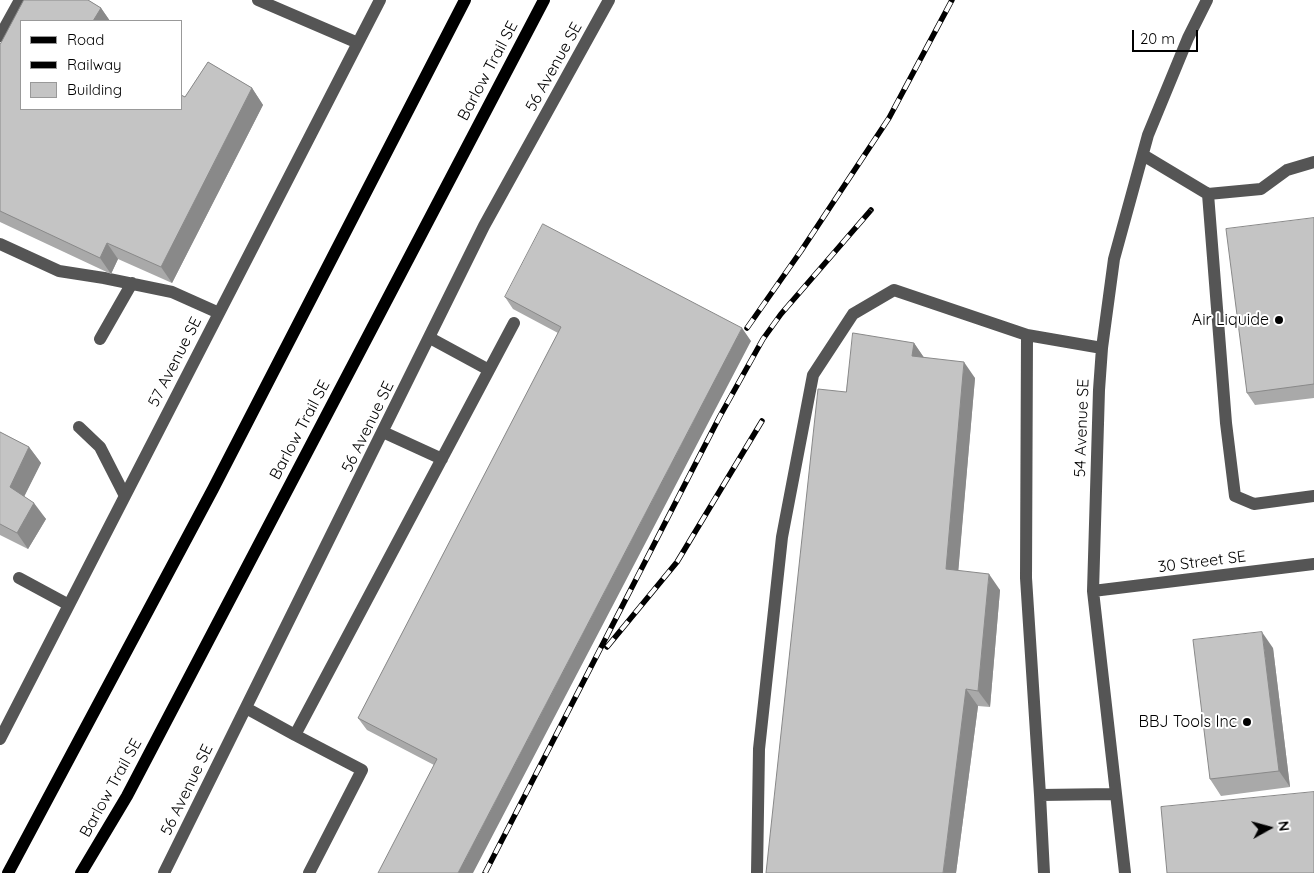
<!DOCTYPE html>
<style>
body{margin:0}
#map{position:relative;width:1314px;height:873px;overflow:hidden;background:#fff;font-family:Quicksand,sans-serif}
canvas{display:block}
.legend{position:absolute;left:20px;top:20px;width:162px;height:90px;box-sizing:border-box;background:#fff;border:1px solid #999;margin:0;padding:6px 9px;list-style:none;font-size:15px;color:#000}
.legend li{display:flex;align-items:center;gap:10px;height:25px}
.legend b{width:25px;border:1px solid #999}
.north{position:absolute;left:1244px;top:803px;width:50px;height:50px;-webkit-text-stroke:4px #fff;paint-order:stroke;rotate:83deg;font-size:14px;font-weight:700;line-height:20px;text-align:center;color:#000}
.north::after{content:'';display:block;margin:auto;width:18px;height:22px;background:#000;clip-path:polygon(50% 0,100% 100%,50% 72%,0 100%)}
.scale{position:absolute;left:1132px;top:30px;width:66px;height:22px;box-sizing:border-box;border:2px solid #000;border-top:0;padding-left:6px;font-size:15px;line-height:18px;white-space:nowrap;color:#000;-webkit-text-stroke:4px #fff;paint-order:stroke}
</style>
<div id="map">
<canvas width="1314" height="873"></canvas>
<ul class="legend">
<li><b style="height:6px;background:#000"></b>Road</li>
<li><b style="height:6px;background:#000"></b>Railway</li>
<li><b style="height:14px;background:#c4c4c4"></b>Building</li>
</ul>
<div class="north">N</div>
<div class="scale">20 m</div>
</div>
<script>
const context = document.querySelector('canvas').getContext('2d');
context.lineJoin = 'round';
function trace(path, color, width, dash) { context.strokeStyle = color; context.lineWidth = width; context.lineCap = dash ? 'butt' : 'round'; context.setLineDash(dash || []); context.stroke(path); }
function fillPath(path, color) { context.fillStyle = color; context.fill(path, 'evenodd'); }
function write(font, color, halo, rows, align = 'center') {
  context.font = font + ' Quicksand,sans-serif'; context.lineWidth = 4; context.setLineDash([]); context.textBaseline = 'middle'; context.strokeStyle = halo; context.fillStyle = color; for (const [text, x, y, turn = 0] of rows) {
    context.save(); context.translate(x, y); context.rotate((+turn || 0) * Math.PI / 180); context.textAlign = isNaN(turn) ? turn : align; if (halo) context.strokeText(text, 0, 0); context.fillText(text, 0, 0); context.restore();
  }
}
const minor = new Path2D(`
 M 258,0 L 358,43
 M 0,36 L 20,0
 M 1143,155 L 1208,194 L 1226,423 L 1235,496 L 1254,504 L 1314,496
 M 1208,194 L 1261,189 L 1287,170 L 1314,162
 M 0,244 L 59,271 L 104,278 L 172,292 L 219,313
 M 430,338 L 489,370
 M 100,339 L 132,283
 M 79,427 L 100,447 L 125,496
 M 383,432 L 442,459
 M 19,578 L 69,605
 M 1093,591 L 1314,564
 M 246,708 L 295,735
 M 0,739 L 380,0
 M 1040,795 L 1026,578 L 1027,335 L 1102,348
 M 164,873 L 484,226 L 609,0
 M 309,873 L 362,770 L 295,735 L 514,323
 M 757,873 L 759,749 L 782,537 L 813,375 L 853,314 L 894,290 L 1027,335
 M 1044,873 L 1040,795 L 1115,794
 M 1125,873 L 1093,591 L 1099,390 L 1102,348 L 1114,259 L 1148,135 L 1188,38 L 1207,0`);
const major = new Path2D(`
 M 8,873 L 213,489 L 465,0
 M 81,873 L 127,796 L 544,0`);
const rail = new Path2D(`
 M 747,328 L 801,251 L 889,118 L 952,0
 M 607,647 L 677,562 L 762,421
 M 485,873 L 720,416 L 763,339 L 781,314 L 871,210`);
const wall = new Path2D(`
 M 24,0 L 88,0 L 101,8 L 110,21 L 21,21 L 21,109 L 181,109 L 181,95 L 185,97 L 208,62 L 252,88 L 263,105 L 172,283 L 118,259 L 111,274 L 0,222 L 0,45 Z
 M 1314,218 L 1314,398 L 1255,405 L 1247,393 Z
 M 505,297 L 751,341 L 434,765 L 367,730 L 358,718 L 558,333 L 513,309 Z
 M 914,343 L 924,358 L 975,378 L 958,571 L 1000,590 L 990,707 L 978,706 L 956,873 L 846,392 Z
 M 0,432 L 29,447 L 41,463 L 24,496 L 46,519 L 28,549 L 0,535 Z
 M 1273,648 L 1290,787 L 1221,796 L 1210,779 Z`);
const shadedWall = new Path2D(`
 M 101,8 L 110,21 L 93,21 Z
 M 252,88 L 263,105 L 172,283 L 161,267 Z
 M 107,243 L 118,259 L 111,274 L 100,258 Z
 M 742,328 L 751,341 L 473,873 L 458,873 Z
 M 914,343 L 925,359 L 912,356 Z
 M 964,362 L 975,378 L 957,586 L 946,569 Z
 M 29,447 L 41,463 L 21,503 L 10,487 Z
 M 34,503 L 46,519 L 28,549 L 17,533 Z
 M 989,574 L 1000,590 L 990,707 L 978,691 Z
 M 1262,632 L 1273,648 L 1290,787 L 1279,771 Z
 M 966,689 L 978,706 L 956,873 L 943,873 Z`);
const building = new Path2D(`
 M 24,0 L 88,0 L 101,8 L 93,21 L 21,21 L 21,109 L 181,109 L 181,95 L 185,97 L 208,62 L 252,88 L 161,267 L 107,243 L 100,258 L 0,211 L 0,45 Z
 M 1314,218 L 1314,384 L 1247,393 L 1226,229 Z
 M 543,224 L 742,328 L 458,873 L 378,873 L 437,759 L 358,718 L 561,327 L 505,297 Z
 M 853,333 L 914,343 L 912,356 L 964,362 L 946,569 L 989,574 L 978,691 L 966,689 L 943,873 L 766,873 L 818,389 L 846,392 Z
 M 0,432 L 29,447 L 10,487 L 34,503 L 17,533 L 0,524 Z
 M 1262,632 L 1279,771 L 1210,779 L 1193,640 Z
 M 1314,792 L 1314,873 L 1167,873 L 1161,807 Z`);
const markers = [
 [1279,320,5,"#000"],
 [1247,722,5,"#000"]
];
const streetNames = [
 ["56 Avenue SE",554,67,-61],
 ["Barlow Trail SE",488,71,-62],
 ["57 Avenue SE",175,362,-63],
 ["56 Avenue SE",368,427,-64],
 ["54 Avenue SE",1082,428,-88],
 ["Barlow Trail SE",300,430,-62],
 ["30 Street SE",1202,562,-7],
 ["Barlow Trail SE",111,788,-61],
 ["56 Avenue SE",187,790,-64]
];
const poiNames = [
 ["Air Liquide",1269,320],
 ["BBJ Tools Inc",1237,722]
];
trace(minor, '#555', 12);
trace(major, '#000', 12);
trace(rail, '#000', 5.5);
trace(rail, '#fff', 4, [11]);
fillPath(wall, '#a9a9a9');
fillPath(shadedWall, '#898989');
fillPath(building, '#c4c4c4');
trace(building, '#898989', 1);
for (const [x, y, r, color] of markers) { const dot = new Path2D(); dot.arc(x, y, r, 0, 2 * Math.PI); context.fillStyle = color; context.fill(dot); trace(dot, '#fff', 2); }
write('16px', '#000', '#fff', streetNames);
write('16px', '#000', '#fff', poiNames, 'right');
</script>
